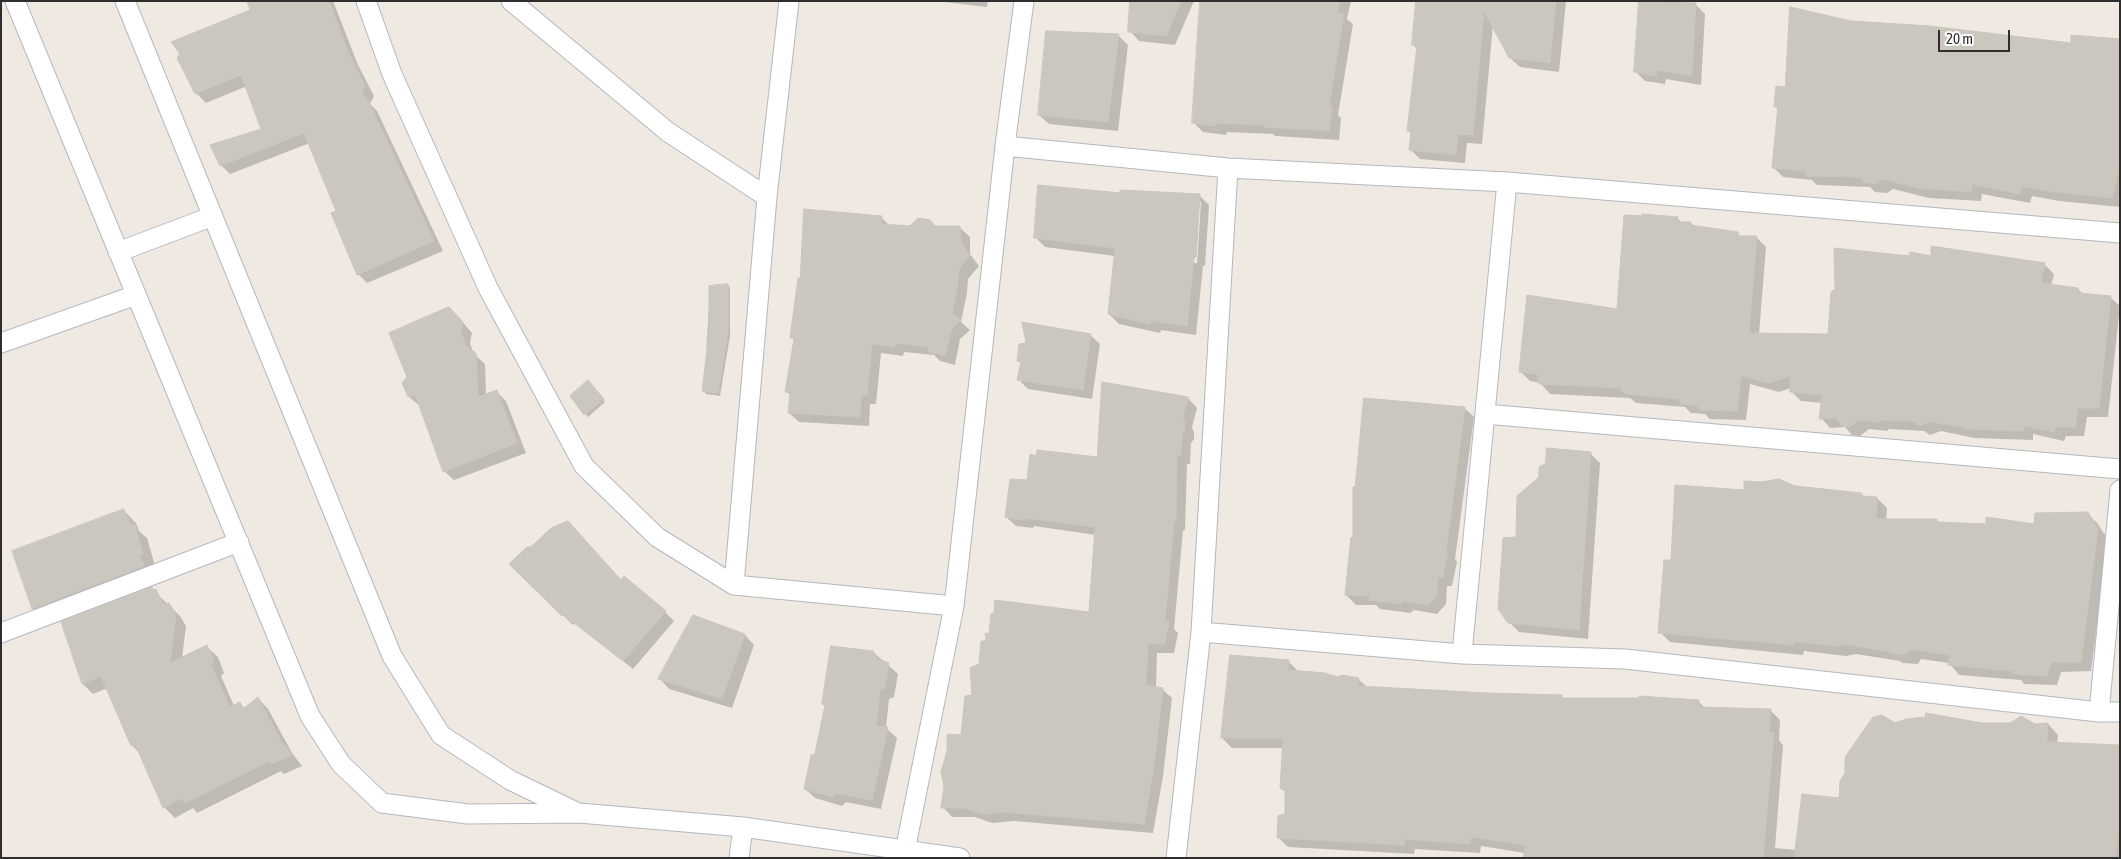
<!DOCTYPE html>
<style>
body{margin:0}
#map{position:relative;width:2121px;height:859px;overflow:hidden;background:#efe9e1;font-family:"Asap Condensed",sans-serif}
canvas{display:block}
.frame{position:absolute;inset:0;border:2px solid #2e2e2e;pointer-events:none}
.scale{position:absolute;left:1938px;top:30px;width:72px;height:22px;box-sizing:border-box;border:2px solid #2e2e2e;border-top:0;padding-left:6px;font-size:15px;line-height:18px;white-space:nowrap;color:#2e2e2e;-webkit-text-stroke:4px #fff;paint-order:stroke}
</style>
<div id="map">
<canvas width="2121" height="859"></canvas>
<div class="frame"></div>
<div class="scale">20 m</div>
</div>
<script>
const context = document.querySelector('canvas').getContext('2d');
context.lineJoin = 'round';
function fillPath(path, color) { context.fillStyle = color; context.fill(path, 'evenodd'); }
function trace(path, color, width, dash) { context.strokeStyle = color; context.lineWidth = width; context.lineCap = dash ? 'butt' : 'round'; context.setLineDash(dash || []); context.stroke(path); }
const shadow = new Path2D(`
 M 248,1 L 333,1 L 358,65 L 374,96 L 370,104 L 377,111 L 443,251 L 367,283 L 358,274 L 338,212 L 310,143 L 230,174 L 221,165 L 262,130 L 247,86 L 206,103 L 196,93 L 252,11 Z
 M 936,1 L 988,1 L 987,7 Z
 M 1132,1 L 1194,1 L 1175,45 L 1139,41 L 1130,31 Z
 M 1201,1 L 1351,1 L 1347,19 L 1353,24 L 1338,115 L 1341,118 L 1339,140 L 1275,136 L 1273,134 L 1227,132 L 1226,135 L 1203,132 L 1193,122 Z
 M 1491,1 L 1566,1 L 1559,72 L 1520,67 L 1510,58 L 1493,25 L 1482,144 L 1467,143 L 1465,163 L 1420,159 L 1411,150 L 1412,135 L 1408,130 L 1418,50 L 1413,45 Z
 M 1640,1 L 1672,1 L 1695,4 L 1705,14 L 1701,85 L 1666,79 L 1665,84 L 1645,81 L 1635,71 Z
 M 1851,22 L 2072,45 L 2120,40 L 2120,207 L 2059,201 L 2032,196 L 2030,203 L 1982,194 L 1981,201 L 1929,198 L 1893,189 L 1887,193 L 1875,192 L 1870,187 L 1817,185 L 1812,180 L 1783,177 L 1773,167 L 1779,110 L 1775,106 L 1786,88 Z
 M 1118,35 L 1128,45 L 1118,131 L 1049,124 L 1039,115 Z
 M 1121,194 L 1199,195 L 1209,205 L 1205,266 L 1203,266 L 1196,335 L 1161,330 L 1160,333 L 1119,324 L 1109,314 L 1115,256 L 1045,247 L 1036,238 ZM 1198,202 L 1201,202 L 1197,263 L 1194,263 Z
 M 881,217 L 890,226 L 960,228 L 970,237 L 970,254 L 979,266 L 968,279 L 967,293 L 961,322 L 970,330 L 960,339 L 955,365 L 940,361 L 934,355 L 904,352 L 903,356 L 881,353 L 876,404 L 870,404 L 869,426 L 799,422 L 789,413 L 791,396 L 786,391 L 795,341 L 792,338 Z
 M 1677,218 L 1682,223 L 1691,223 L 1695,227 L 1737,234 L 1741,237 L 1756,237 L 1766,247 L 1759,334 L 1829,335 L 1910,257 L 2044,264 L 2054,274 L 2051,286 L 2078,289 L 2083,294 L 2110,297 L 2120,306 L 2108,417 L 2087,417 L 2084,436 L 2066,436 L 2064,441 L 2033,434 L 2033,440 L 1974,438 L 1941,431 L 1930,435 L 1924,431 L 1888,429 L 1888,431 L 1869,429 L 1860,436 L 1852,435 L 1845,427 L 1830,428 L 1821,418 L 1822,403 L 1801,401 L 1792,392 L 1791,388 L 1779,392 L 1750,384 L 1746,420 L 1710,419 L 1705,414 L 1691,413 L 1685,407 L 1636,403 L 1630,398 L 1550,394 L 1540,383 L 1530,381 L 1520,371 L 1618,311 Z
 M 728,285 L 730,288 L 730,336 L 720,396 L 706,394 L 704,391 L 710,287 Z
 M 459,318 L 472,333 L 470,343 L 474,354 L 485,364 L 486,395 L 497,392 L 506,401 L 526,453 L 454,480 L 444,471 L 420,406 L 409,397 L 403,383 Z
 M 1090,335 L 1100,344 L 1092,399 L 1028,389 L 1018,379 L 1022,364 L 1018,360 Z
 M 590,384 L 605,402 L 588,417 L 572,396 Z
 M 1188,398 L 1197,408 L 1192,427 L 1194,433 L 1194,439 L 1191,443 L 1190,464 L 1187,464 L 1185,530 L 1183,530 L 1174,629 L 1178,633 L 1174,653 L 1157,653 L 1156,688 L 1162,689 L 1172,698 L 1163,776 L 1153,833 L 1014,821 L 992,823 L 975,817 L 952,817 L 943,807 L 980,665 L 1090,613 L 1096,535 L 1034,526 L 1033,528 L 1016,526 L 1006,517 L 1028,481 L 1037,458 L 1098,458 Z
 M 1464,408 L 1474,417 L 1455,559 L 1457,562 L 1452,586 L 1447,586 L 1446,604 L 1437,614 L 1414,610 L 1410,613 L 1380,609 L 1376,605 L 1356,605 L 1346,595 L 1354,539 Z
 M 1591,454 L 1600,463 L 1588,639 L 1519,632 L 1509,622 L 1517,538 Z
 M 1794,487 L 1877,498 L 1887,508 L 1886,521 L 1937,521 L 1940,524 L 2035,525 L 2088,514 L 2098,524 L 2108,540 L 2091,671 L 2061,672 L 2057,685 L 2024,684 L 2021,680 L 1959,675 L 1949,663 L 1921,659 L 1918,664 L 1902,663 L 1900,661 L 1856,654 L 1846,656 L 1804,651 L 1803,655 L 1670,642 L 1660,632 L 1672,561 L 1745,492 Z
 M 124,511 L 136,523 L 139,531 L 147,538 L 155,566 L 46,621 L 33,608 Z
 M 531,548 L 621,581 L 665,612 L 674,621 L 633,669 L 575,623 L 573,625 L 511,564 Z
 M 152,589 L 180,616 L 186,626 L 182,658 L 207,647 L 218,657 L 224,673 L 221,676 L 234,706 L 240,703 L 245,709 L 258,698 L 268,709 L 292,753 L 302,766 L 284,774 L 281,771 L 197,813 L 193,808 L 175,818 L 164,807 L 141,755 L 132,745 L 108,688 L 93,694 L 83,684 Z
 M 745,635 L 754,645 L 732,708 L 669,689 L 660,679 Z
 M 873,652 L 898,674 L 894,697 L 889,699 L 886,728 L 897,738 L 881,809 L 846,802 L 842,806 L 815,798 L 805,789 L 816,755 L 826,707 L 823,704 Z
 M 1288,661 L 1298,671 L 1338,679 L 1358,679 L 1367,687 L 1488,695 L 1561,696 L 1565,699 L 1698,701 L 1705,708 L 1770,710 L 1780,720 L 1779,740 L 1783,745 L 1775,848 L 1797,850 L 1840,799 L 1895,725 L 2048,724 L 2058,735 L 2057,744 L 2120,746 L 2120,858 L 1524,858 L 1525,853 L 1481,846 L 1480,853 L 1415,849 L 1414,854 L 1288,847 L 1278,837 L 1286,815 L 1284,748 L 1232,748 L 1222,738 Z`);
const building = new Path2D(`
 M 247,1 L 329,1 L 349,54 L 365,86 L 362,94 L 368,100 L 434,241 L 357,275 L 331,213 L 336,211 L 304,133 L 220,166 L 210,145 L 261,129 L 241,75 L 195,94 L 177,58 L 180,54 L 171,42 L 250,10 Z
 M 1130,1 L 1181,1 L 1166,36 L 1128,32 Z
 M 1200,1 L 1340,1 L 1337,13 L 1344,14 L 1329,106 L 1332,107 L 1329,131 L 1264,127 L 1264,125 L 1217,123 L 1216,126 L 1192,123 Z
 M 1416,1 L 1556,1 L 1550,63 L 1509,58 L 1484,11 L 1473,135 L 1458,134 L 1456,155 L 1409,150 L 1411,131 L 1407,131 L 1417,46 L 1412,45 Z
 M 1639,1 L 1696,3 L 1692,76 L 1657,70 L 1656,76 L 1634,72 Z
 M 1790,7 L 1851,21 L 1930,26 L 2071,43 L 2071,35 L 2120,39 L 2120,166 L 2112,198 L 2048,191 L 2022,186 L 2020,194 L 1972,184 L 1971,192 L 1918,188 L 1883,179 L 1876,184 L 1864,182 L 1860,177 L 1806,176 L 1805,171 L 1772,168 L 1778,106 L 1774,107 L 1776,86 L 1785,87 Z
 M 1046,31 L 1119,34 L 1108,122 L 1038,115 Z
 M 1038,185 L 1120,193 L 1120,190 L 1200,194 L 1196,257 L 1194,257 L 1187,326 L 1151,321 L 1150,324 L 1108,314 L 1115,248 L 1034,238 Z
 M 804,209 L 882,216 L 881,224 L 910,226 L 918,218 L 930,220 L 935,226 L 960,226 L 961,243 L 970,255 L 959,269 L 958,283 L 952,313 L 961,320 L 951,330 L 945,356 L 929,352 L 928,347 L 895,343 L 894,347 L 872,344 L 867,395 L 861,395 L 860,417 L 788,413 L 790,393 L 785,392 L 794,339 L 790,338 L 798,278 L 800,278 Z
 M 1642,214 L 1678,217 L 1677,222 L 1691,222 L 1690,225 L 1738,232 L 1739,236 L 1757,236 L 1749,333 L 1828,334 L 1831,292 L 1835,289 L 1834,248 L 1909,256 L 1910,252 L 1931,256 L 1931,246 L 2045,263 L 2041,283 L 2078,288 L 2079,293 L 2111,296 L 2099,408 L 2078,408 L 2075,427 L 2056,427 L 2054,432 L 2024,426 L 2024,431 L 1964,429 L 1964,427 L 1930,422 L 1919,426 L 1913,421 L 1879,420 L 1879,422 L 1859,420 L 1850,427 L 1842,426 L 1836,418 L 1819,419 L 1822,395 L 1790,392 L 1790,376 L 1769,383 L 1741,376 L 1737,411 L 1699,410 L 1698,406 L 1680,404 L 1680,399 L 1625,394 L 1620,388 L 1539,384 L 1537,374 L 1519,372 L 1527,295 L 1617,309 L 1624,215 L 1642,216 Z
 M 728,284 L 728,332 L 718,393 L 702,391 L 709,334 L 709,286 Z
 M 449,307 L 463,322 L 461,333 L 466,346 L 476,353 L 478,397 L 497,390 L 517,443 L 443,472 L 415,394 L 408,397 L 402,383 L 407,377 L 389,333 Z
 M 1022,322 L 1091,334 L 1083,390 L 1017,380 L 1021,362 L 1017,361 L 1019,344 L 1026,343 Z
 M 588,380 L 604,399 L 584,415 L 570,396 Z
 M 1102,382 L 1188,397 L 1183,417 L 1185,422 L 1185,429 L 1182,434 L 1181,455 L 1177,455 L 1176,521 L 1174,521 L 1165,622 L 1169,622 L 1165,644 L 1148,644 L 1146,685 L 1163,688 L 1154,766 L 1144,824 L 1003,812 L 982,814 L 965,808 L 941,808 L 944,786 L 941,772 L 947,751 L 947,734 L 961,735 L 965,696 L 972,695 L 970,668 L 979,664 L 981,641 L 986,641 L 985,633 L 989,634 L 991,614 L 994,613 L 995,600 L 1089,612 L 1095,527 L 1025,518 L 1024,520 L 1005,517 L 1010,479 L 1027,480 L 1030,454 L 1036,456 L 1037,450 L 1097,457 Z
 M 1364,398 L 1465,407 L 1446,551 L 1448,551 L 1443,577 L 1438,577 L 1437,595 L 1428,605 L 1404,601 L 1400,604 L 1369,600 L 1370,596 L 1345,595 L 1351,537 L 1353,538 L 1353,487 L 1355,486 Z
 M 1547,448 L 1591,452 L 1579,630 L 1508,623 L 1498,609 L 1503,538 L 1516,537 L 1517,496 L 1539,477 L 1539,467 L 1545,464 Z
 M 1779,479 L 1795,486 L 1861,493 L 1863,496 L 1877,497 L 1876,519 L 1937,519 L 1937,522 L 1986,524 L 1986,517 L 2034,524 L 2035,513 L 2088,512 L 2098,529 L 2081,662 L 2051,662 L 2047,676 L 2013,674 L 2013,671 L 1948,665 L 1949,655 L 1911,649 L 1907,654 L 1890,654 L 1890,652 L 1845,644 L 1835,646 L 1794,641 L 1794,645 L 1658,633 L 1664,560 L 1671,560 L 1675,485 L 1744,490 L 1744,481 L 1761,482 Z
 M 124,509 L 130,524 L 135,525 L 143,554 L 139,555 L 144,566 L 32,609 L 12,551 Z
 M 568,521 L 621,580 L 624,576 L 666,611 L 623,661 L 564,615 L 562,616 L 509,564 L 527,547 L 531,547 L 551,528 Z
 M 152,587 L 153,590 L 156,589 L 163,604 L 169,603 L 176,614 L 170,663 L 207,645 L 214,662 L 211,665 L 230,707 L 240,702 L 243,709 L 258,697 L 281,741 L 292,755 L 272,764 L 270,761 L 185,803 L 182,798 L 163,808 L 135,744 L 131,746 L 101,676 L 82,684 L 61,622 Z
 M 693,615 L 745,634 L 722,699 L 658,679 Z
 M 831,646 L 873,651 L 877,659 L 889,663 L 885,688 L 880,690 L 876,726 L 888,727 L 872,800 L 836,793 L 832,797 L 804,789 L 811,755 L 815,754 L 825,705 L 822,704 Z
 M 1230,655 L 1289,660 L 1288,670 L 1325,673 L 1338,677 L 1342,675 L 1359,678 L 1358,686 L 1488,693 L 1562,695 L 1561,698 L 1639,698 L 1639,696 L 1699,700 L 1699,707 L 1771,709 L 1769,732 L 1774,733 L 1763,858 L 1523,858 L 1526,845 L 1471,837 L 1470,844 L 1405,839 L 1404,845 L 1277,838 L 1278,816 L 1285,814 L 1285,791 L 1280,788 L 1283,738 L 1221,738 Z
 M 1926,713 L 1982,723 L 2010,723 L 2021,716 L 2035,724 L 2048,723 L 2047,742 L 2120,745 L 2120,824 L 2115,858 L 1794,858 L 1802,794 L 1839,798 L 1840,781 L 1845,773 L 1845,757 L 1873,717 L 1882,715 L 1895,723 L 1906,719 L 1925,717 Z`);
const minor = new Path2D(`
 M 15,1 L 310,716 L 341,764 L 382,803 L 468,814 L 579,813 L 743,827 L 960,858
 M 125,1 L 392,656 L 441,735 L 510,780 L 576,812
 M 366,1 L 392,74 L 488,288 L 584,466 L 657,537 L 734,585 L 954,606
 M 511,1 L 668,132 L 767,197
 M 1005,146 L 1228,168 L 1507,182 L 2120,233
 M 118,252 L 213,216
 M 1,343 L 136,295
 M 1485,414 L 2120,469
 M 734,585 L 767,197 L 789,1
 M 1201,632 L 1462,654 L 1625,659 L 2099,712 L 2120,712
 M 1,633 L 239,542
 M 1462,654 L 1507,182
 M 2099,712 L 2120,490
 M 905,851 L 954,606 L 1005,146 L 1024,1
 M 739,858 L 743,827
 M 1176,858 L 1201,632 L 1228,168`);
fillPath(shadow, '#0003');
fillPath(building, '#cbc7bf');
trace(building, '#cbc5ba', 1);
trace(minor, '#b4b7c1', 21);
trace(minor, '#fff', 19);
</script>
